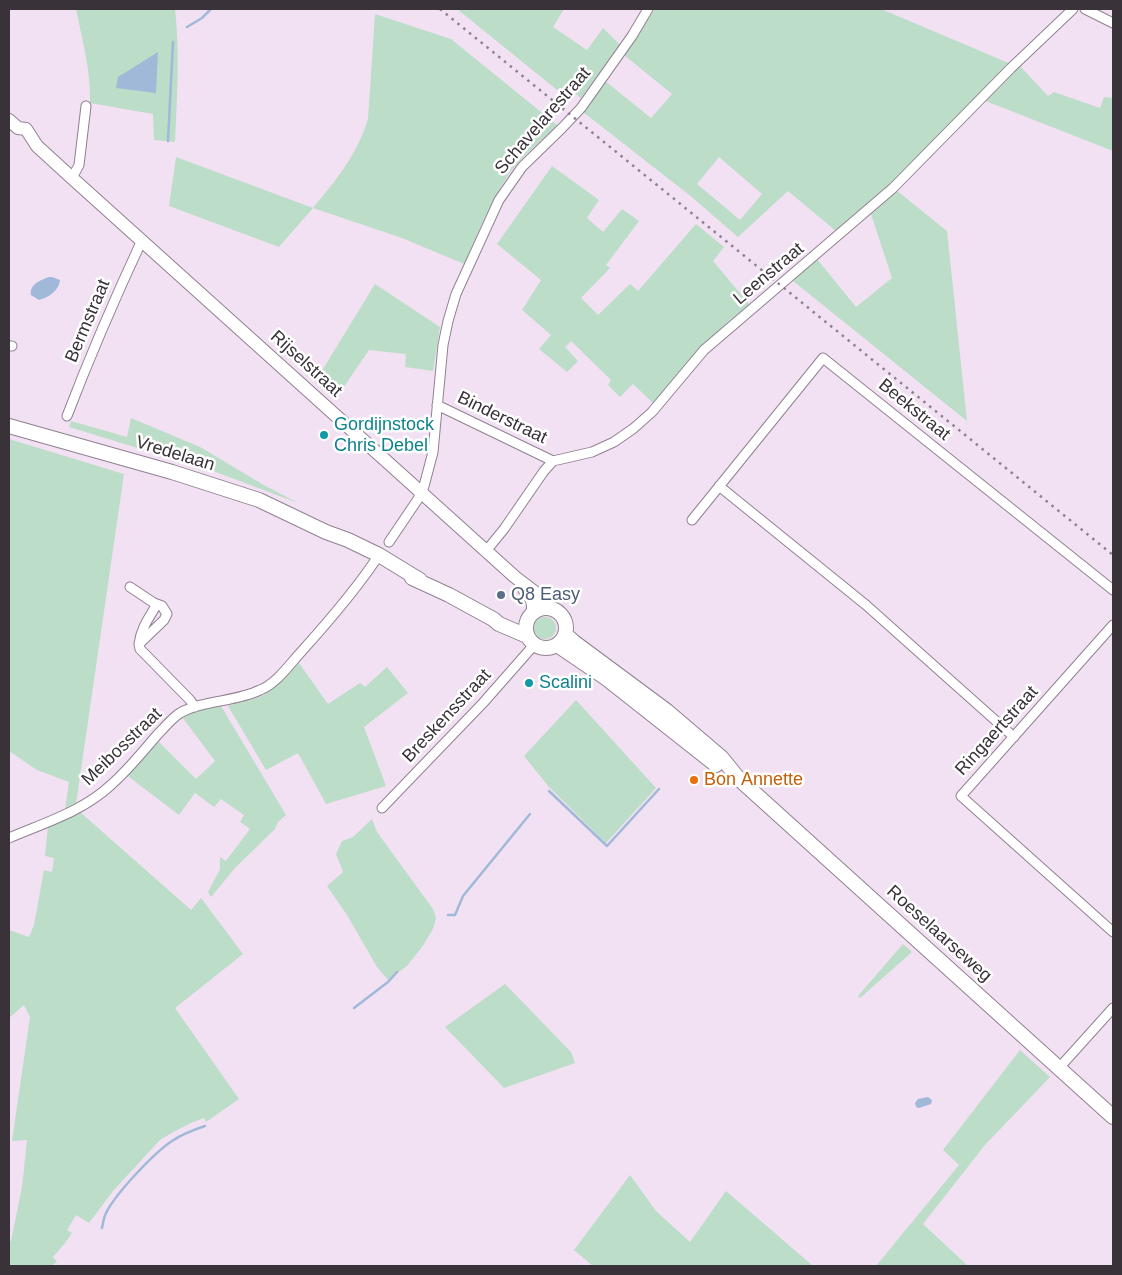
<!DOCTYPE html>
<style>
body{margin:0}
#map{position:relative;width:1122px;height:1275px;overflow:hidden;background:#f2e1f3;font-family:Arial,sans-serif}
canvas{display:block}
.frame{position:absolute;inset:0;border:10px solid #393239;pointer-events:none}
</style>
<div id="map">
<canvas width="1122" height="1275"></canvas>
<div class="frame"></div>
</div>
<script>
const context = document.querySelector('canvas').getContext('2d');
context.lineJoin = 'round';
function fillPath(path, color) { context.fillStyle = color; context.fill(path, 'evenodd'); }
function trace(path, color, width, dash) { context.strokeStyle = color; context.lineWidth = width; context.lineCap = dash ? 'butt' : 'round'; context.setLineDash(dash || []); context.stroke(path); }
function write(font, color, halo, rows, align = 'center') {
  context.font = font + ' Arial,sans-serif'; context.lineWidth = 5; context.setLineDash([]); context.textBaseline = 'middle'; context.strokeStyle = halo; context.fillStyle = color; for (const [text, x, y, turn = 0] of rows) {
    context.save(); context.translate(x, y); context.rotate((+turn || 0) * Math.PI / 180); context.textAlign = isNaN(turn) ? turn : align; if (halo) context.strokeText(text, 0, 0); context.fillText(text, 0, 0); context.restore();
  }
}
const green = new Path2D(`
 M 76,9 L 175,9 C 180,53 177,98 175,142 L 154,140 L 153,114 L 90,103 C 91,71 82,39 76,9 Z
 M 457,9 L 564,9 L 553,27 L 587,50 L 603,28 L 620,45 L 581,98 L 573,92 L 567,98 Z
 M 655,9 L 881,9 L 1011,64 C 954,121 899,181 837,232 L 788,191 L 738,237 L 688,194 L 583,112 L 605,81 L 651,118 L 672,94 L 624,55 ZM 719,157 L 762,194 L 740,220 L 697,184 Z
 M 375,14 L 451,39 L 557,125 C 544,138 527,152 515,166 C 494,192 478,233 464,264 L 402,238 L 313,208 L 279,247 L 169,206 L 176,157 L 313,208 C 336,180 357,155 368,119 Z
 M 1019,65 L 1048,96 L 1054,92 L 1100,108 L 1104,97 L 1113,98 L 1113,151 L 983,100 Z
 M 552,166 L 599,200 L 587,218 L 603,232 L 622,209 L 639,221 L 606,265 L 610,268 L 581,298 L 598,315 L 630,284 L 638,291 L 696,224 L 724,247 L 713,261 L 750,305 L 730,320 L 697,351 L 654,404 L 633,384 L 620,397 L 608,385 L 611,380 L 571,341 L 565,347 L 578,361 L 567,372 L 539,349 L 551,335 L 522,310 L 541,280 L 497,244 Z
 M 896,190 L 947,231 L 967,421 L 793,281 L 817,259 L 856,307 L 892,278 L 871,214 Z
 M 375,284 L 440,327 L 433,371 L 405,367 L 406,354 L 369,350 L 335,400 L 315,382 Z
 M 131,418 L 200,447 L 262,484 L 298,503 L 213,471 L 69,427 L 71,421 L 127,437 Z
 M 9,439 L 124,474 L 76,804 L 65,810 L 69,782 L 37,770 L 9,751 Z
 M534 628a11 11 0 1 1 22 0a11 11 0 1 1-22 0Z
 M 299,663 L 328,704 L 360,683 L 365,687 L 387,667 L 408,693 L 364,727 L 386,786 L 326,804 L 298,753 L 266,770 L 228,706 C 241,702 255,700 267,693 C 279,686 289,673 299,663 Z
 M 576,700 L 656,788 L 606,843 L 549,787 L 524,756 Z
 M 221,706 L 286,815 L 278,822 L 275,829 L 235,868 L 211,897 L 208,892 L 220,869 L 220,857 L 226,861 L 250,829 L 240,822 L 244,815 L 221,799 L 214,807 L 195,793 L 179,815 L 129,777 L 129,772 L 157,740 L 196,779 L 215,761 L 182,717 L 192,712 Z
 M 80,812 L 191,910 L 201,898 L 243,954 L 175,1008 L 239,1099 L 206,1122 L 204,1118 L 191,1123 L 173,1132 L 160,1140 L 113,1191 L 89,1223 L 76,1215 L 67,1230 L 72,1233 L 65,1243 L 53,1257 L 57,1262 L 51,1266 L 9,1266 L 9,1241 L 11,1241 L 22,1187 L 27,1140 L 12,1141 L 30,1017 L 24,1005 L 9,1018 L 9,930 L 29,937 L 34,925 L 44,870 L 52,872 L 54,858 L 45,856 L 48,825 Z
 M 372,819 L 377,832 L 433,909 L 436,918 L 433,929 L 422,947 L 407,966 L 388,980 L 377,967 L 347,915 L 327,886 L 343,872 L 336,854 L 342,841 L 353,837 Z
 M 903,944 L 912,952 L 860,998 L 858,996 Z
 M 505,984 L 571,1052 L 575,1063 L 504,1088 L 445,1027 Z
 M 1020,1050 L 1050,1077 L 985,1145 L 923,1224 L 968,1266 L 876,1266 L 959,1165 L 943,1150 Z
 M 630,1175 L 656,1211 L 690,1242 L 726,1191 L 813,1266 L 593,1266 L 574,1250 Z`);
const water = new Path2D(`
 M 158,52 L 156,93 L 116,88 L 118,77 Z
 M 49,277 L 52,277 L 60,280 C 59,291 49,297 39,300 L 31,295 C 29,285 40,280 49,277 Z
 M 928,1097 L 932,1100 L 931,1104 L 919,1108 L 916,1107 L 915,1103 L 918,1099 Z`);
const stream = new Path2D(`
 M 187,27 L 202,18 L 211,9
 M 168,141 L 173,42
 M 549,791 L 607,846 L 659,789
 M 448,915 L 455,915 L 463,896 L 530,814
 M 354,1008 L 388,982 L 397,972
 M 102,1228 C 103,1223 104,1217 106,1213 C 116,1193 154,1153 172,1141 C 182,1134 193,1130 205,1126`);
const street = new Path2D(`
 M 1085,9 L 1113,23
 M 72,178 L 79,165 L 86,106
 M 9,346 L 12,346
 M 437,405 L 553,461
 M 67,416 C 90,356 115,298 142,240
 M 719,486 L 866,605 L 1014,737
 M 692,520 L 823,358 L 1113,590
 M 389,542 L 418,499 L 424,486 L 433,452 L 443,345 L 448,321 L 456,294 L 499,200 L 522,167 L 562,128 L 581,108 L 632,36 L 648,9
 M 486,551 L 504,529 L 544,471 L 553,461 L 592,452 L 614,442 L 634,428 L 652,412 L 704,350 L 893,188 L 1011,68 L 1073,9
 M 130,587 L 154,603 L 162,606 L 167,614 L 164,620 L 139,644 L 140,649 L 190,700 L 195,707
 M 1113,625 L 961,796 L 1113,932
 M 139,644 C 141,628 149,618 157,604
 M 382,808 L 483,703 L 534,645
 M 9,838 C 44,823 84,811 112,784 C 129,769 143,751 158,734 C 165,727 172,718 180,713 C 203,700 236,702 260,690 C 277,683 289,665 301,652 C 329,621 356,590 379,555
 M 1059,1068 L 1113,1008`);
const secondary = new Path2D(`
 M 9,120 L 18,128 L 26,129 L 37,146 L 72,178 L 515,577 L 536,593 L 547,608
 M 524,589 C 531,596 534,602 533,612`);
const primary = new Path2D(`
 M 9,426 L 172,472 L 259,500 L 326,532 L 348,540 L 379,555 L 420,580
 M 412,578 L 449,595 L 493,619 L 499,624 L 527,636
 M526 628a20 20 0 1 1 40 0a20 20 0 1 1-40 0Z
 M 565,634 L 574,642 L 667,711 L 721,757 L 739,779 L 1113,1117
 M 557,645 L 607,679 L 716,765`);
const rail = new Path2D(`
 M 440,9 L 1113,555`);
const markers = [
 [324,435,5,"#0f9aa8"],
 [501,595,5,"#5c6f8a"],
 [529,683,5,"#0f9aa8"],
 [694,780,5,"#e8710a"]
];
const streetNames = [
 ["Schavelarestraat",543,121,-49],
 ["Leenstraat",769,274,-40],
 ["Bermstraat",88,321,-67],
 ["Rijselstraat",306,364,42],
 ["Beekstraat",914,410,39],
 ["Binderstraat",502,418,26],
 ["Vredelaan",175,454,17],
 ["Breskensstraat",447,716,-47],
 ["Ringaertstraat",997,731,-48],
 ["Meibosstraat",122,747,-44],
 ["Roeselaarseweg",939,934,42]
];
const cultureNames = [
 ["Gordijnstock",334,425],
 ["Chris Debel",334,446],
 ["Scalini",539,683]
];
const serviceNames = [
 ["Q8 Easy",511,595]
];
const foodNames = [
 ["Bon Annette",704,780]
];
fillPath(green, '#bcddc8');
fillPath(water, '#a1b9d8');
trace(stream, '#a1b9d8', 2.5);
trace(street, '#908191', 11);
trace(secondary, '#908191', 14);
trace(primary, '#908191', 16);
trace(street, '#fff', 9);
trace(secondary, '#fff', 12);
trace(primary, '#fff', 14);
trace(rail, '#8d818d', 2.5, [2.5, 5]);
for (const [x, y, r, color] of markers) { const dot = new Path2D(); dot.arc(x, y, r, 0, 2 * Math.PI); context.fillStyle = color; context.fill(dot); trace(dot, '#fff', 2); }
write('18px', '#393239', '#fff', streetNames);
write('18px', '#0d838f', '#fff', cultureNames, 'left');
write('18px', '#4e5e75', '#fff', serviceNames, 'left');
write('18px', '#c56008', '#fff', foodNames, 'left');
</script>
